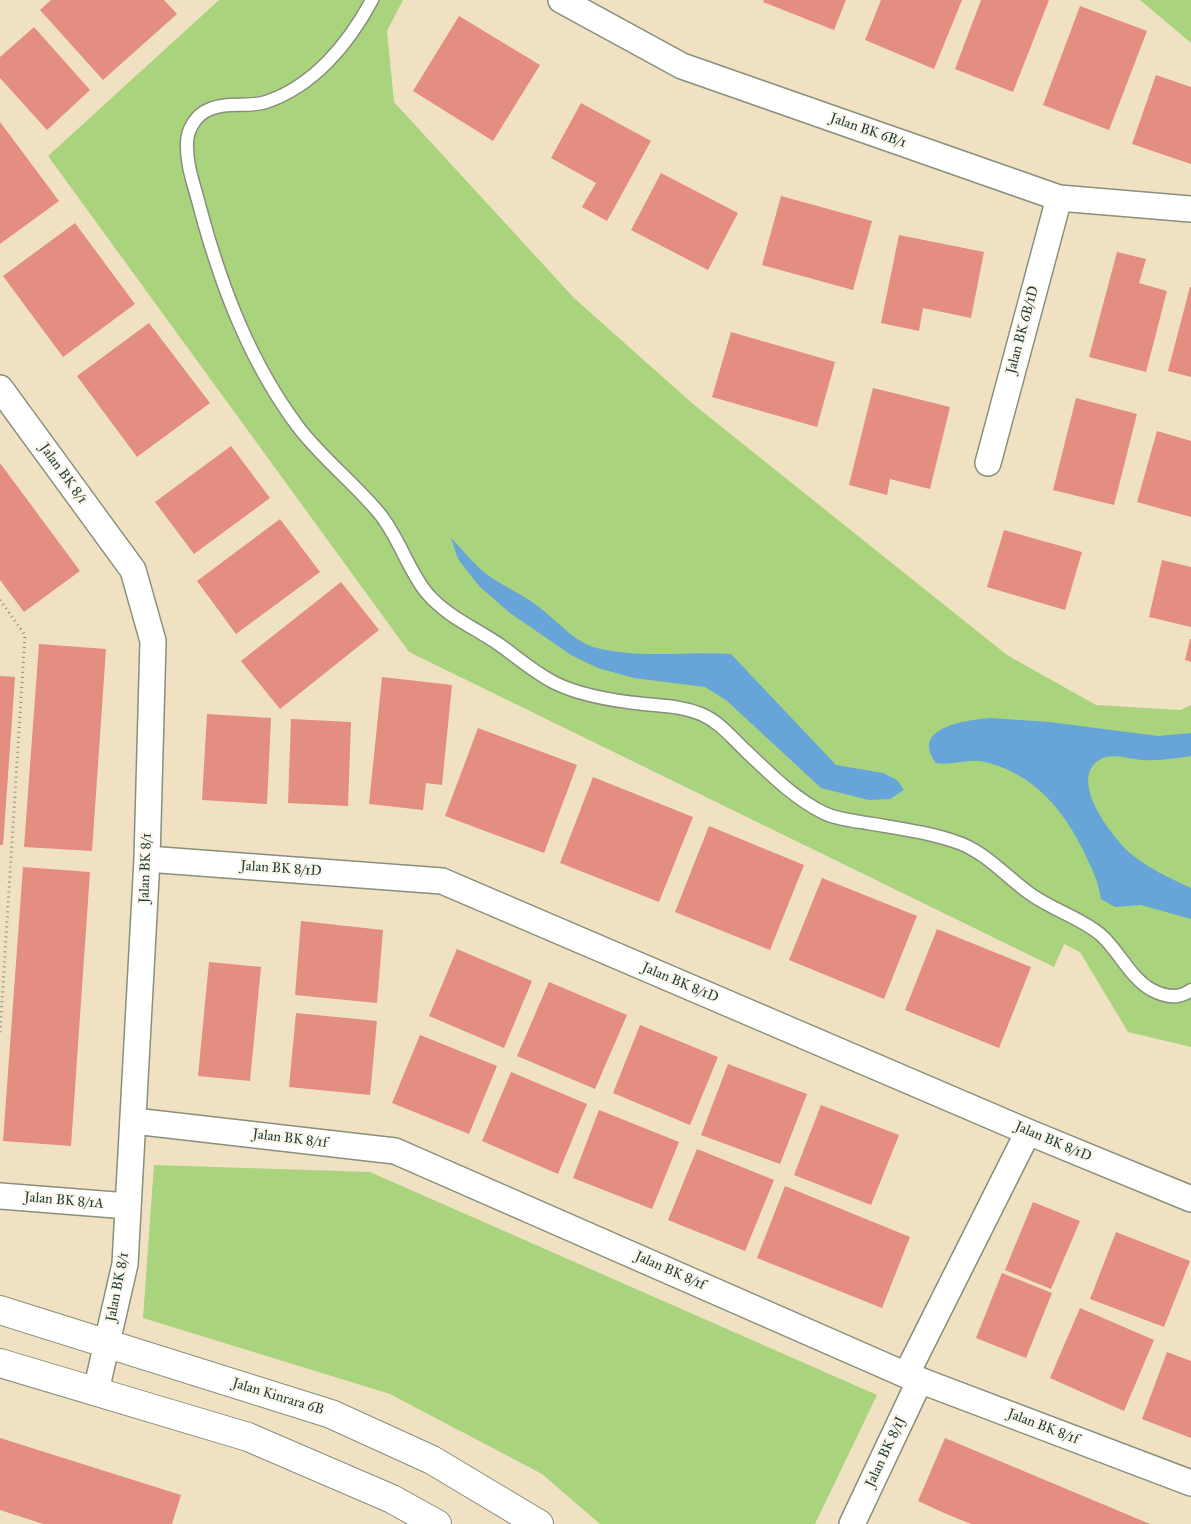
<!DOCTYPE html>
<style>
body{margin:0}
canvas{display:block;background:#f0e1c2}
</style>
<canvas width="1191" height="1524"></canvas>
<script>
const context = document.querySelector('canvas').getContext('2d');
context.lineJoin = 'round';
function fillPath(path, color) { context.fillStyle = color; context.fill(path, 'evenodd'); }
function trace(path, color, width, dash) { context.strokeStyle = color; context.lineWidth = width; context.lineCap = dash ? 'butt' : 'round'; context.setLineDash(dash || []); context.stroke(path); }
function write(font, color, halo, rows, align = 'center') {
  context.font = font + ' "IM FELL Great Primer",serif'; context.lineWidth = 4.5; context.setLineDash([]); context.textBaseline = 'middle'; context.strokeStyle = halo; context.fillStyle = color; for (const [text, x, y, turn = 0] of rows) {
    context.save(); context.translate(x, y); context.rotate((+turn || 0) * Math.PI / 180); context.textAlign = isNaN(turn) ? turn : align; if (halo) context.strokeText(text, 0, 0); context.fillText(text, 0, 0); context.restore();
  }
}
const green = new Path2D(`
 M 219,0 L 403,0 L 387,31 L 394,102 L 574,298 L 693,404 L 1007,655 L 1096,705 L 1180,710 L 1191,705 L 1191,1047 L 1128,1032 L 1080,952 L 1064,944 L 1054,967 L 409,652 L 48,156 Z
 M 1140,0 L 1191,0 L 1191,43 Z
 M 154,1165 L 370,1172 L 877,1395 L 815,1524 L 600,1524 L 542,1474 L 390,1394 L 143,1318 Z`);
const water = new Path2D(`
 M 451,538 C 463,550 475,566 489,576 C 503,586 520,593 535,604 C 555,618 573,642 597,648 C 641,659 687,651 731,654 L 836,765 L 883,773 L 897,780 L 904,790 L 890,799 L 869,800 L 821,788 L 726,700 L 705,687 L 634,678 L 598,668 L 571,655 L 510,613 L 479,586 L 458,559 Z
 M 990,718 L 1049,722 L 1158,736 L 1191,733 L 1191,756 C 1177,758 1160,761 1145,760 C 1133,760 1115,753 1103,758 C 1064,776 1112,837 1131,854 C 1148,868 1171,879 1191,888 L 1191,919 L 1141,905 L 1115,907 L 1101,899 C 1098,879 1092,870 1084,852 C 1063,809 1034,774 985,762 C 968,758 953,766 936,763 C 909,727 968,720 990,718 Z`);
const building = new Path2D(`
 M 51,0 L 164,0 L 177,14 L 103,80 L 40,10 Z
 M 764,0 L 846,0 L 834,30 L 763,2 Z
 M 881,0 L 962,0 L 934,69 L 865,40 Z
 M 981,0 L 1049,0 L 1013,92 L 955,69 Z
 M 1080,6 L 1147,31 L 1109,130 L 1043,105 Z
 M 459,16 L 540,65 L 493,141 L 413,91 Z
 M 34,27 L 90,90 L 47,130 L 0,78 L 0,57 Z
 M 1156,75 L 1191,87 L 1191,164 L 1132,144 Z
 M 581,103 L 651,141 L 607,221 L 582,207 L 596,183 L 551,158 Z
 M 0,122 L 59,201 L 0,244 Z
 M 661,173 L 738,213 L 708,270 L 631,230 Z
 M 781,196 L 872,221 L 853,290 L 762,265 Z
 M 75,223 L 135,304 L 63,357 L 3,276 Z
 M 899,235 L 984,252 L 971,318 L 923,308 L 919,331 L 881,323 Z
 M 1117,252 L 1146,259 L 1139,283 L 1167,291 L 1146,372 L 1089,357 Z
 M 1190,287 L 1191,287 L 1191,377 L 1168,371 Z
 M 149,323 L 210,403 L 137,457 L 77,376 Z
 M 731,332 L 835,362 L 817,427 L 712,397 Z
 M 873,388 L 950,407 L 930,489 L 890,479 L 887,495 L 849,485 Z
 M 1076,398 L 1137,414 L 1114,505 L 1053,490 Z
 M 1157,431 L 1191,441 L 1191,517 L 1137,502 Z
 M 231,446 L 270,498 L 194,554 L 155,502 Z
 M 0,463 L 80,571 L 24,612 L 0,580 Z
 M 280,519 L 320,572 L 236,634 L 197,581 Z
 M 1004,530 L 1082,552 L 1065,610 L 987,587 Z
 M 1162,560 L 1191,567 L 1191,627 L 1149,617 Z
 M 341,582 L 379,630 L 280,709 L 241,661 Z
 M 1190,639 L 1191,639 L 1191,662 L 1185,660 Z
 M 39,644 L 106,649 L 92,851 L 24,847 Z
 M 0,676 L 15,677 L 3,845 L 0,845 Z
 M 382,677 L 452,685 L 442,785 L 426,783 L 423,810 L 369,804 Z
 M 207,714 L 271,718 L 267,804 L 202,800 Z
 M 291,719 L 351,722 L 348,806 L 288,803 Z
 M 478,728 L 577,765 L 544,853 L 445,816 Z
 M 593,777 L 693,817 L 659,902 L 560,863 Z
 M 709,826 L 804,865 L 770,950 L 675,912 Z
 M 23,867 L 90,872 L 71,1146 L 3,1141 Z
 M 822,878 L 917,916 L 884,999 L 789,960 Z
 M 301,921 L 383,930 L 377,1003 L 295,995 Z
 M 937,929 L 1031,967 L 999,1048 L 905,1010 Z
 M 457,949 L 532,981 L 504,1048 L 429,1016 Z
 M 209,962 L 261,967 L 250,1081 L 198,1076 Z
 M 549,982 L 627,1015 L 595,1089 L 517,1056 Z
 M 296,1013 L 377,1021 L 370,1095 L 289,1087 Z
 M 640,1025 L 718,1057 L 690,1125 L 613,1093 Z
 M 420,1035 L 497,1066 L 469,1134 L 392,1103 Z
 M 728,1064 L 807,1094 L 780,1164 L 701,1135 Z
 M 511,1072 L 587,1104 L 558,1174 L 482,1141 Z
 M 821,1105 L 899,1135 L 871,1205 L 794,1175 Z
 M 599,1110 L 679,1142 L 652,1209 L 573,1178 Z
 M 697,1149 L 774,1180 L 745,1251 L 668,1220 Z
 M 785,1186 L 910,1237 L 882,1308 L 757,1258 Z
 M 1033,1202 L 1080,1221 L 1051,1289 L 1005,1270 Z
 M 1116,1232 L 1190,1261 L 1164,1327 L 1090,1299 Z
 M 1002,1273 L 1052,1293 L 1026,1358 L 976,1338 Z
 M 1080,1308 L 1154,1340 L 1124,1411 L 1050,1378 Z
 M 1167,1352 L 1191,1361 L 1191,1438 L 1142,1419 Z
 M 0,1438 L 181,1495 L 172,1524 L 43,1524 L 0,1510 Z
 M 945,1438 L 971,1449 L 1150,1524 L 971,1524 L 944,1513 L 918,1501 Z`);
const path = new Path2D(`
 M 0,600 L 25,635 L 0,1033`);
const service = new Path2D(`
 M 372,0 C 349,43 314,86 266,102 C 248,108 226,101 208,110 C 196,115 187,130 187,143 C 186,166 195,187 200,208 C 221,286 250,363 299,428 C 323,459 354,483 379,513 C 399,537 407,568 426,592 C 447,617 474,627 500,645 C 518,658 535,673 555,683 C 581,696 615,701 644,704 C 664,706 682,706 701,714 C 720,722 731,737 746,751 C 769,773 795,799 824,813 C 838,820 857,821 873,824 C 903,829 933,833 962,844 C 988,855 1007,877 1029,893 C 1052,910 1080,917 1101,935 C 1119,951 1131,979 1152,990 C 1165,997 1179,999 1191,990`);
const minor = new Path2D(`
 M 561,0 L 682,66 L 1059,198 L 1191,209
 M 0,388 L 133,570 L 153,641 L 147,859 L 125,1264 L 96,1391
 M 988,463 L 1059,198
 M 147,859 L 442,881 L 1028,1132 L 1191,1199
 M 134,1121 L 395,1151 L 906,1375 L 1191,1483
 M 0,1196 L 128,1206
 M 906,1375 L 1028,1132
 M 852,1524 L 920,1380`);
const tertiary = new Path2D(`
 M 0,1310 L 331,1414 L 432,1460 L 539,1524
 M 0,1363 L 248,1437 L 392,1499 L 437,1524`);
const streetNames = [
 ["Jalan BK 6B/1",868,131,19],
 ["Jalan BK 6B/1D",1023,330,-75],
 ["Jalan BK 8/1",63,474,54],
 ["Jalan BK 8/1",146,868,-88],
 ["Jalan BK 8/1D",281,869,4],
 ["Jalan BK 8/1D",680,983,23],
 ["Jalan BK 8/1f",290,1139,7],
 ["Jalan BK 8/1D",1053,1142,23],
 ["Jalan BK 8/1A",64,1201,5],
 ["Jalan BK 8/1f",670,1271,24],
 ["Jalan BK 8/1",118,1287,-79],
 ["Jalan Kinrara 6B",278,1397,17],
 ["Jalan BK 8/1f",1043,1427,21],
 ["Jalan BK 8/1J",886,1452,-65]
];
fillPath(green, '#aad37e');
fillPath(water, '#67a4d8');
fillPath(building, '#e48d81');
trace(service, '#888f7b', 15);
trace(minor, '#888f7b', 28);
trace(tertiary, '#888f7b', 30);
trace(path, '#888f7b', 3, [1, 4]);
trace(service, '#fff', 12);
trace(minor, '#fff', 25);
trace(tertiary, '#fff', 28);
write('14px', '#1f3d34', '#fbf7ec', streetNames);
</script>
